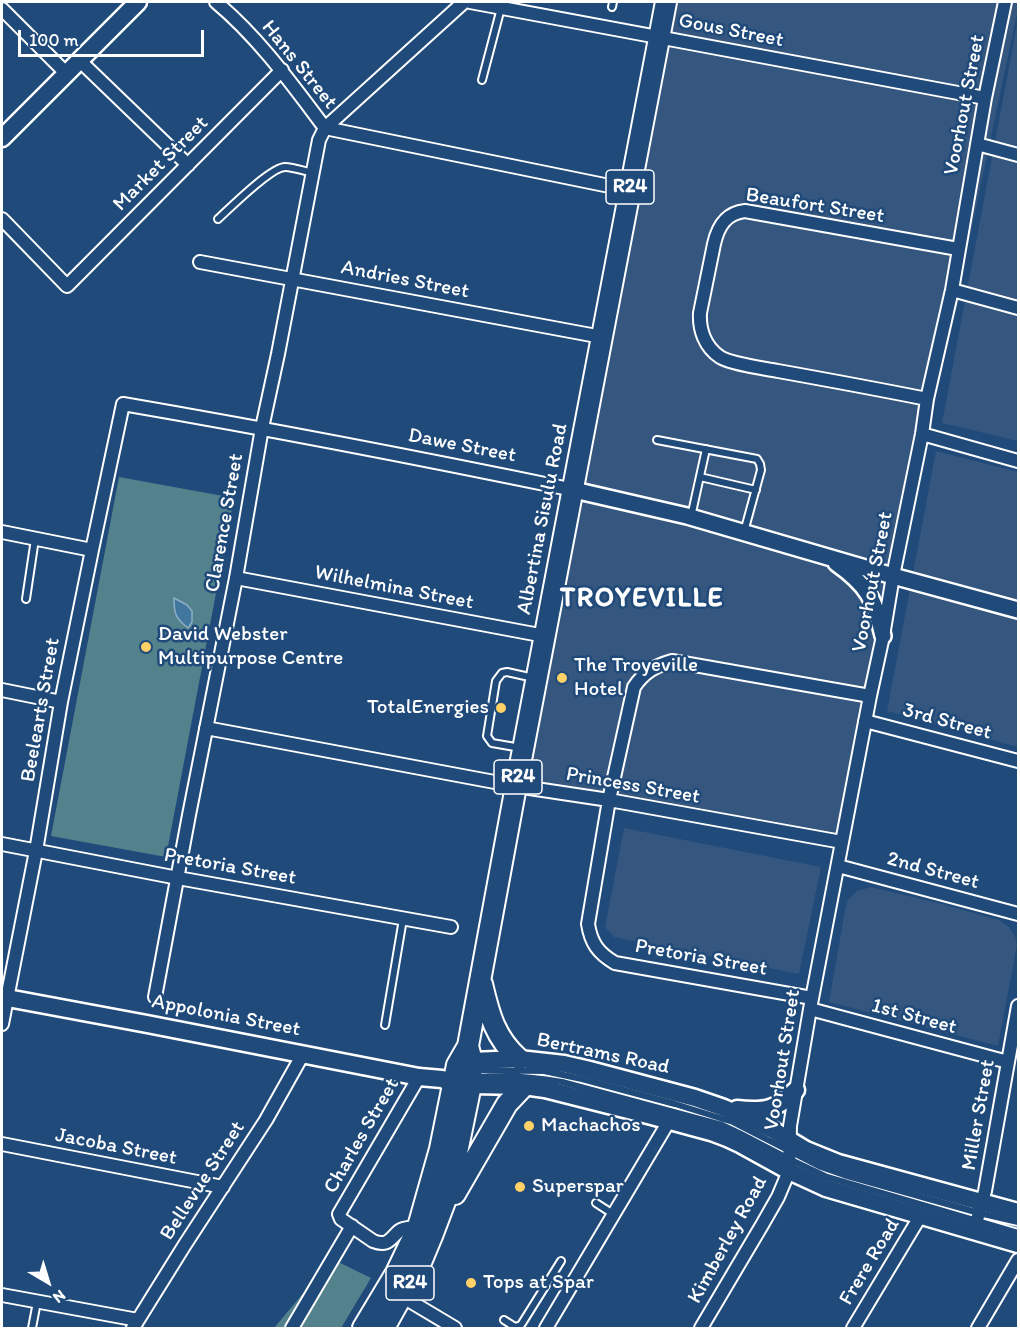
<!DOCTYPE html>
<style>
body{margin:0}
#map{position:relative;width:1020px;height:1330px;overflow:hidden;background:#1f4a7a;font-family:Itim,sans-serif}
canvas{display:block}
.frame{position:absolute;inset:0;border:3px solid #fff;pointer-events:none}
.north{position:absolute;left:18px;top:1252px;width:60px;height:60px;-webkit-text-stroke:4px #1f4a7a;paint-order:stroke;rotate:142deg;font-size:16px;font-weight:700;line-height:24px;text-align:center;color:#fff}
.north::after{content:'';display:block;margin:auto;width:21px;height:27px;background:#fff;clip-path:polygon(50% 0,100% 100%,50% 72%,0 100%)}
.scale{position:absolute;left:18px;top:30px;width:186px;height:27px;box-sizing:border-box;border:3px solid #fff;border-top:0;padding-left:8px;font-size:18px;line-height:21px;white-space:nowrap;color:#fff;-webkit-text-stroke:4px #1f4a7a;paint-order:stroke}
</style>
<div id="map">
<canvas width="1020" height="1330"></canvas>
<div class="frame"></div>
<div class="north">N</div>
<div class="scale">100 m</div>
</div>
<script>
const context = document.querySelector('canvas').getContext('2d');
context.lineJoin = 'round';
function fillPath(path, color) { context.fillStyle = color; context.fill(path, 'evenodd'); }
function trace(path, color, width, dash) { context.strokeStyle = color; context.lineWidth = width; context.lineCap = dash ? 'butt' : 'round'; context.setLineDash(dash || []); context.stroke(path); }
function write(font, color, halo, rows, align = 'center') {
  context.font = font + ' Itim,sans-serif'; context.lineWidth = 5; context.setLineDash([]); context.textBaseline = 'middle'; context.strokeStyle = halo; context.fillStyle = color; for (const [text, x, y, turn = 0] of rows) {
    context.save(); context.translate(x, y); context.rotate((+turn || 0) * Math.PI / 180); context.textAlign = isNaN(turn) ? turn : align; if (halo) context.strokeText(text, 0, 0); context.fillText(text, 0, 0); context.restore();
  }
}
const built = new Path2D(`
 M 671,2 L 1018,2 L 1018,9 L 842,842 L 516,786 Z
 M 1018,19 L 1018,441 L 942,423 Z
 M 936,451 L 1018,472 L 1018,747 L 887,711 Z
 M 624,828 L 821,867 L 799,974 L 614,937 L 605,927 Z
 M 871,887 L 938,903 L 999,920 L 1008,926 L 1015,936 L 1017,945 L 998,1046 L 829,1002 L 846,905 L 848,900 L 857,891 Z`);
const green = new Path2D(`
 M 119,477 L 234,498 L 166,857 L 51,836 Z
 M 332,1259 L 371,1278 L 341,1328 L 274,1328 Z`);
const water = new Path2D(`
 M 174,598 L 187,605 L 192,611 L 192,622 L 188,628 C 175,618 174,613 174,598 Z`);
const service = new Path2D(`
 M 612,7 L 613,2
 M 482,80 L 501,8
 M 218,219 C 230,208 271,167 285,167 C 293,167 304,171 313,173
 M 657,440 L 757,459 L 760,464 L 761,470 L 744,532
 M 700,477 L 756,490
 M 691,517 L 706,449
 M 26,599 L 35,539
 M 521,748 L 492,743 L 487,736 L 496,681 L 502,673 L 507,672 L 534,678
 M 385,1025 L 403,919
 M 473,1070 L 544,1071 L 582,1079 L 675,1104 L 733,1122 L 821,1167 L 844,1175 L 979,1213 L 1018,1222
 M 479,1077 C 507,1075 534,1077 562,1082 L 722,1125 L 739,1133 L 789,1159 L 827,1177 L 1018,1233
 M 596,1203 L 613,1214
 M 504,1320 L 515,1327 L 521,1325 L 561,1261
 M 32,1328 L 37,1302`);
const minor = new Path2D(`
 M 216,2 C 259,38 291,83 325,128
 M 470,2 L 985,98
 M 2,9 L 66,73
 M 79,60 L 188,165
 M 325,128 L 629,190
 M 977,144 L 1018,155
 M 2,219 L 67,286 L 282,70
 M 200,262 L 602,337
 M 952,290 L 1018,308
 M 927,399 C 877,389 828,380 778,371 C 763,368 731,364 720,357 C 705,347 699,330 700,313 L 714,244 C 718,226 726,213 745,211 L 958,249
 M 922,434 L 1018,461
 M 2,532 L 92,550
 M 236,578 L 545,636
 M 2,690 L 61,702
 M 865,721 L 1018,761
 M 206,728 L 516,786 L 609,800 L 842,842
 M 2,844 L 178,878 L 451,927
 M 838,866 L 1018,914
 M 155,997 L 189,815 L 236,578 L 262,428 L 278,354 L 319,140 L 325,128 L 464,2
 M 812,998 L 615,963 C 598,953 591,943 588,924 L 609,800 L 634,687 C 644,672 655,666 672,661 L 870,696
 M 810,1009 L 1008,1062
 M 2,1024 L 36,851 L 61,702 L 92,550 L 123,404 C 274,430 424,459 574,490
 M 2,1144 L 223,1187
 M 418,1227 C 413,1228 404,1227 399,1231 C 390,1239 388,1247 373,1241 L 341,1219 L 339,1214 L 419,1077
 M 974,1231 L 985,1191 L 1018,1006
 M 2,1295 L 138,1320
 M 403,1297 L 455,1328
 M 133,1328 L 184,1246 L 266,1120 L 303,1054
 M 292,1328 L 352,1226
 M 546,1328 L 669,1121
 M 701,1328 L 762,1225 L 778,1197 L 789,1171 L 790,1126 L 810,1009 L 870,696 L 883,636 L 893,576 L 922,434 L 927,399 L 952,290 L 985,98 L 1005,2
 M 853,1328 L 921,1215
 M 978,1328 L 1018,1260`);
const tertiary = new Path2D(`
 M 574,490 L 687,516 L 893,576 L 1018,610
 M 836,563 C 867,585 875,599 883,636`);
const secondary = new Path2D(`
 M 2,138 L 138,2
 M 2,997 L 147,1024 L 419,1077 L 442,1079 L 452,1083 L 471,1085 L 524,1086 L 545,1089 L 648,1115 L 711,1132 L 727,1138 L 740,1144 L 789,1171 L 826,1188 L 1018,1244
 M 460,1064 L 472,1061 L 519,1059 L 564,1064 L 586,1069 L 695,1098 L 724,1108 L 773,1130 L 806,1150 L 838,1163 L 1018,1212
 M 737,1109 C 764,1112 777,1110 796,1090`);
const primary = new Path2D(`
 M 482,984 C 489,1014 495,1038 519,1059
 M 455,1194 L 507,1104 L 524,1086
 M 363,1328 L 396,1273 L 418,1227 L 440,1149 L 457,1065 L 468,1046 L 516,786 L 666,2
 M 384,1328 L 422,1260 L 432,1236 L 449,1191 L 471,1085 L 472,1061 L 468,1046`);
const markers = [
 [146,647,6,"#ffd166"],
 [562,678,6,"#ffd166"],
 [501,708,6,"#ffd166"],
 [529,1126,6,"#ffd166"],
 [520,1187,6,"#ffd166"],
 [471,1283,6,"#ffd166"]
];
const shields = [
 [630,187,48],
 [518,777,48],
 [410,1283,48]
];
const shieldNames = [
 ["R24",630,187],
 ["R24",518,777],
 ["R24",410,1283]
];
const streetNames = [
 ["Gous Street",731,31,11],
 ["Hans Street",299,65,51],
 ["Voorhout Street",965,105,-79],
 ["Market Street",161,164,-45],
 ["Beaufort Street",815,206,9],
 ["Andries Street",405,280,11],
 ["Dawe Street",462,446,11],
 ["Albertina Sisulu Road",543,519,-79],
 ["Clarence Street",225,523,-80],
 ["Voorhout Street",873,582,-79],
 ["Wilhelmina Street",394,588,11],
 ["Beelearts Street",41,710,-80],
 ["3rd Street",947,722,15],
 ["Princess Street",633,786,10],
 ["Pretoria Street",230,867,10],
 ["2nd Street",933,871,15],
 ["Pretoria Street",701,958,10],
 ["Appolonia Street",226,1016,11],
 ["1st Street",914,1017,15],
 ["Bertrams Road",603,1054,12],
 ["Voorhout Street",783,1060,-81],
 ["Miller Street",979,1115,-80],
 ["Charles Street",362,1136,-60],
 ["Jacoba Street",116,1147,11],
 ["Bellevue Street",203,1181,-57],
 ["Kimberley Road",728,1240,-61],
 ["Frere Road",870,1262,-59]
];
const poiNames = [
 ["David Webster",158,635],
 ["Multipurpose Centre",158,659],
 ["The Troyeville",574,666],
 ["Hotel",574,690],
 ["TotalEnergies",489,708,"right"],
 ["Machachos",541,1126],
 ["Superspar",532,1187],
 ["Tops at Spar",483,1283]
];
const districtNames = [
 ["TROYEVILLE",642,599]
];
fillPath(built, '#35567e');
fillPath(green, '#54828c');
fillPath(water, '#41769e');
trace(water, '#8dadc5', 1.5);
trace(service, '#fff', 10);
trace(minor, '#fff', 16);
trace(tertiary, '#fff', 20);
trace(secondary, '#fff', 21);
trace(primary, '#fff', 24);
trace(service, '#1f4a7a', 6);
trace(minor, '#1f4a7a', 12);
trace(tertiary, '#1f4a7a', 15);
trace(secondary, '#1f4a7a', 16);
trace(primary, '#1f4a7a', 20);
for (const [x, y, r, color] of markers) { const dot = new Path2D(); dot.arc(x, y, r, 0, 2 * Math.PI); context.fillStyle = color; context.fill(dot); trace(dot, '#1f4a7a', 2); }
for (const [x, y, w] of shields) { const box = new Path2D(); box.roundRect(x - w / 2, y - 17, w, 34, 4.5); context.fillStyle = '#1f4a7a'; context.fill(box); trace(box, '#fff', 1.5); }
write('bold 20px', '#fff', null, shieldNames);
write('21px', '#fff', '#1f4a7a', streetNames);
write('21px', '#fff', '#1f4a7a', poiNames, 'left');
context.letterSpacing = '1.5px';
write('bold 27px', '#fff', '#1f4a7a', districtNames);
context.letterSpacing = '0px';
</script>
